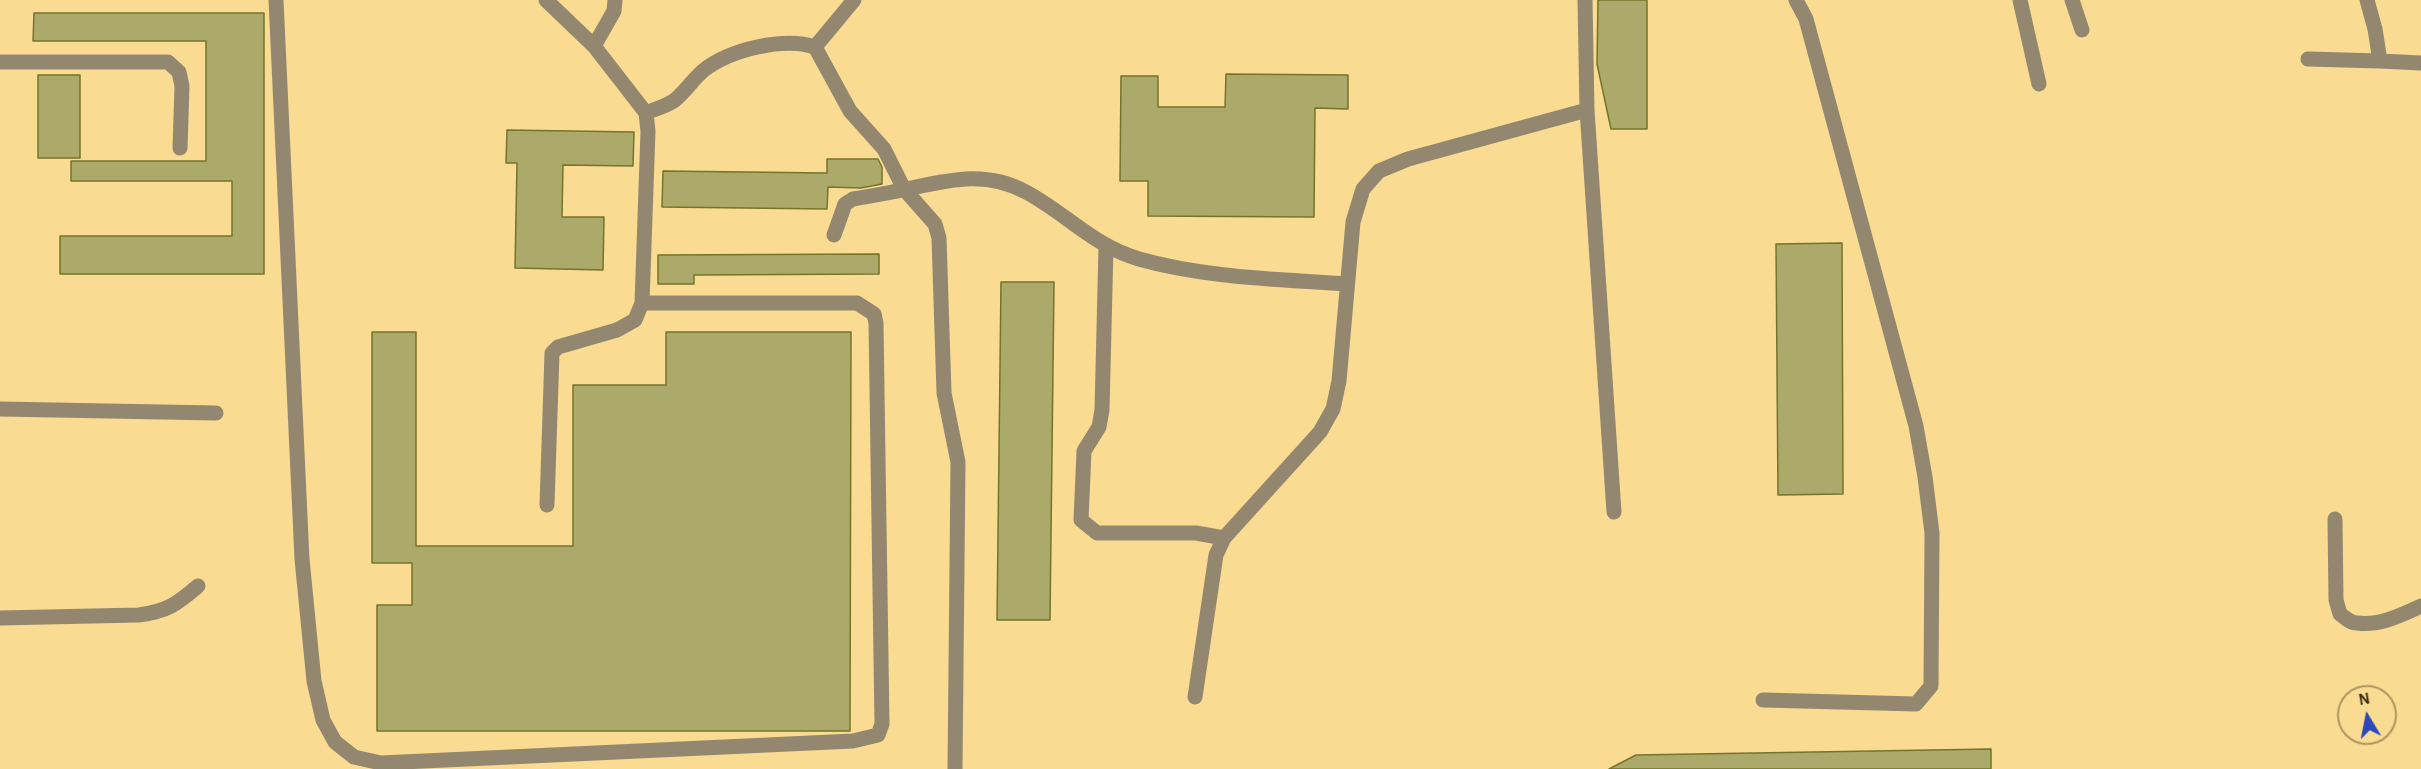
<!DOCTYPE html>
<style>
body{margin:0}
#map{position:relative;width:2421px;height:769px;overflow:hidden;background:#f9db92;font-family:"Alegreya Sans",sans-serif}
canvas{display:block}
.north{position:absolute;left:2337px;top:685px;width:60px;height:60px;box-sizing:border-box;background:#f9db92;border:2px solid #ad965e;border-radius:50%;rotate:350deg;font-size:16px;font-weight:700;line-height:24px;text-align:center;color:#3a2e10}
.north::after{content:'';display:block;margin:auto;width:21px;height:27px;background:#2d49b9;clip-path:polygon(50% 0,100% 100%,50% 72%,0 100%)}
</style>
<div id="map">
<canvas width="2421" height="769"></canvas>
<div class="north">N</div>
</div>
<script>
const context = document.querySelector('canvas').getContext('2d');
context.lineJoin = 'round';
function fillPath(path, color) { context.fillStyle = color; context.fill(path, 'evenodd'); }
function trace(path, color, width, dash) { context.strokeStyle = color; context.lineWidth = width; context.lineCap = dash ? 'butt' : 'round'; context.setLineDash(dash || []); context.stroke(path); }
const building = new Path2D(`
 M 1598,0 L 1647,0 L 1647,129 L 1611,129 L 1597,64 Z
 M 34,13 L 264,13 L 264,274 L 60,274 L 60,236 L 232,236 L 232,181 L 71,181 L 71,161 L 206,161 L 206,41 L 33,41 Z
 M 1226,74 L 1348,75 L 1348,109 L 1315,108 L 1314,217 L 1148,216 L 1148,181 L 1120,181 L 1121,76 L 1158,76 L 1158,107 L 1225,107 Z
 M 38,75 L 80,75 L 80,158 L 38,158 Z
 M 507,130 L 634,132 L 633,166 L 563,165 L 562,217 L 604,217 L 603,270 L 515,268 L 517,163 L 506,163 Z
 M 827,159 L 878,159 L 882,167 L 882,184 L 861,188 L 828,187 L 827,209 L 662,207 L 663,171 L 827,173 Z
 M 1842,243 L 1843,494 L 1778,495 L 1776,244 Z
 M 879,254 L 879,274 L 694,275 L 694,284 L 658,284 L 658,255 Z
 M 1001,282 L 1054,282 L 1050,620 L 997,620 Z
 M 372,332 L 416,332 L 416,546 L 573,546 L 573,385 L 666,385 L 666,332 L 851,332 L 850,731 L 377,731 L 377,605 L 412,605 L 412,563 L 372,563 Z
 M 1991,749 L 1991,769 L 1609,769 L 1636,755 Z`);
const minor = new Path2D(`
 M 276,0 L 302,559 L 314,681 L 323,720 L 335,742 L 354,757 L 381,763 L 853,741 L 878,735 L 882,724 L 876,323 L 874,314 L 857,303 L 642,303
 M 546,0 L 594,46 L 614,11 L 615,0
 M 1585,0 L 1587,110 L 1614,512
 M 2020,0 L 2039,84
 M 2072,0 L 2082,30
 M 2367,0 L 2375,29 L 2380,61 L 2421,63
 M 815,47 L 854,0
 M 2308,59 L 2380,61
 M 0,62 L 168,62 L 179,72 L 182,86 L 180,148
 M 646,113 C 655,109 667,106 675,100 C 686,91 694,78 704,70 C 731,49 784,37 815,47 L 850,111 L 884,149 L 904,189 L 935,224 L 939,238 L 944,393 L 958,462 L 955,769
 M 834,235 L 845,204 L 853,199 C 871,196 889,193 907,189 C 949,180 986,170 1026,192 C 1067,214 1092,245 1139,259 C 1206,278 1279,279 1347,284
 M 1106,247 L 1102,410 L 1099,427 L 1084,451 L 1081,520 L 1097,533 L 1196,533 L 1224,538
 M 0,409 L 216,413
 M 547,505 L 552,353 L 558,347 L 617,330 L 635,320 L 642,303 L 648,131 L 646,113 L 594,46
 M 2335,519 L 2336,600 L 2340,614 C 2345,618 2351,623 2357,623 C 2380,626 2401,615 2421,606
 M 0,618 L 139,615 C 168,611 177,604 198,586
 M 1195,697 L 1216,555 L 1224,538 L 1320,432 L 1333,409 L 1339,381 L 1353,222 L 1363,189 L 1379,171 L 1408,159 L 1587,110
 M 1763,700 L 1916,704 L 1931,686 L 1932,533 L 1925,477 L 1916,426 L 1806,19 L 1796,0`);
fillPath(building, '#abaa6a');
trace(building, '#767429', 1.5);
trace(minor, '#93886f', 15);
</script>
